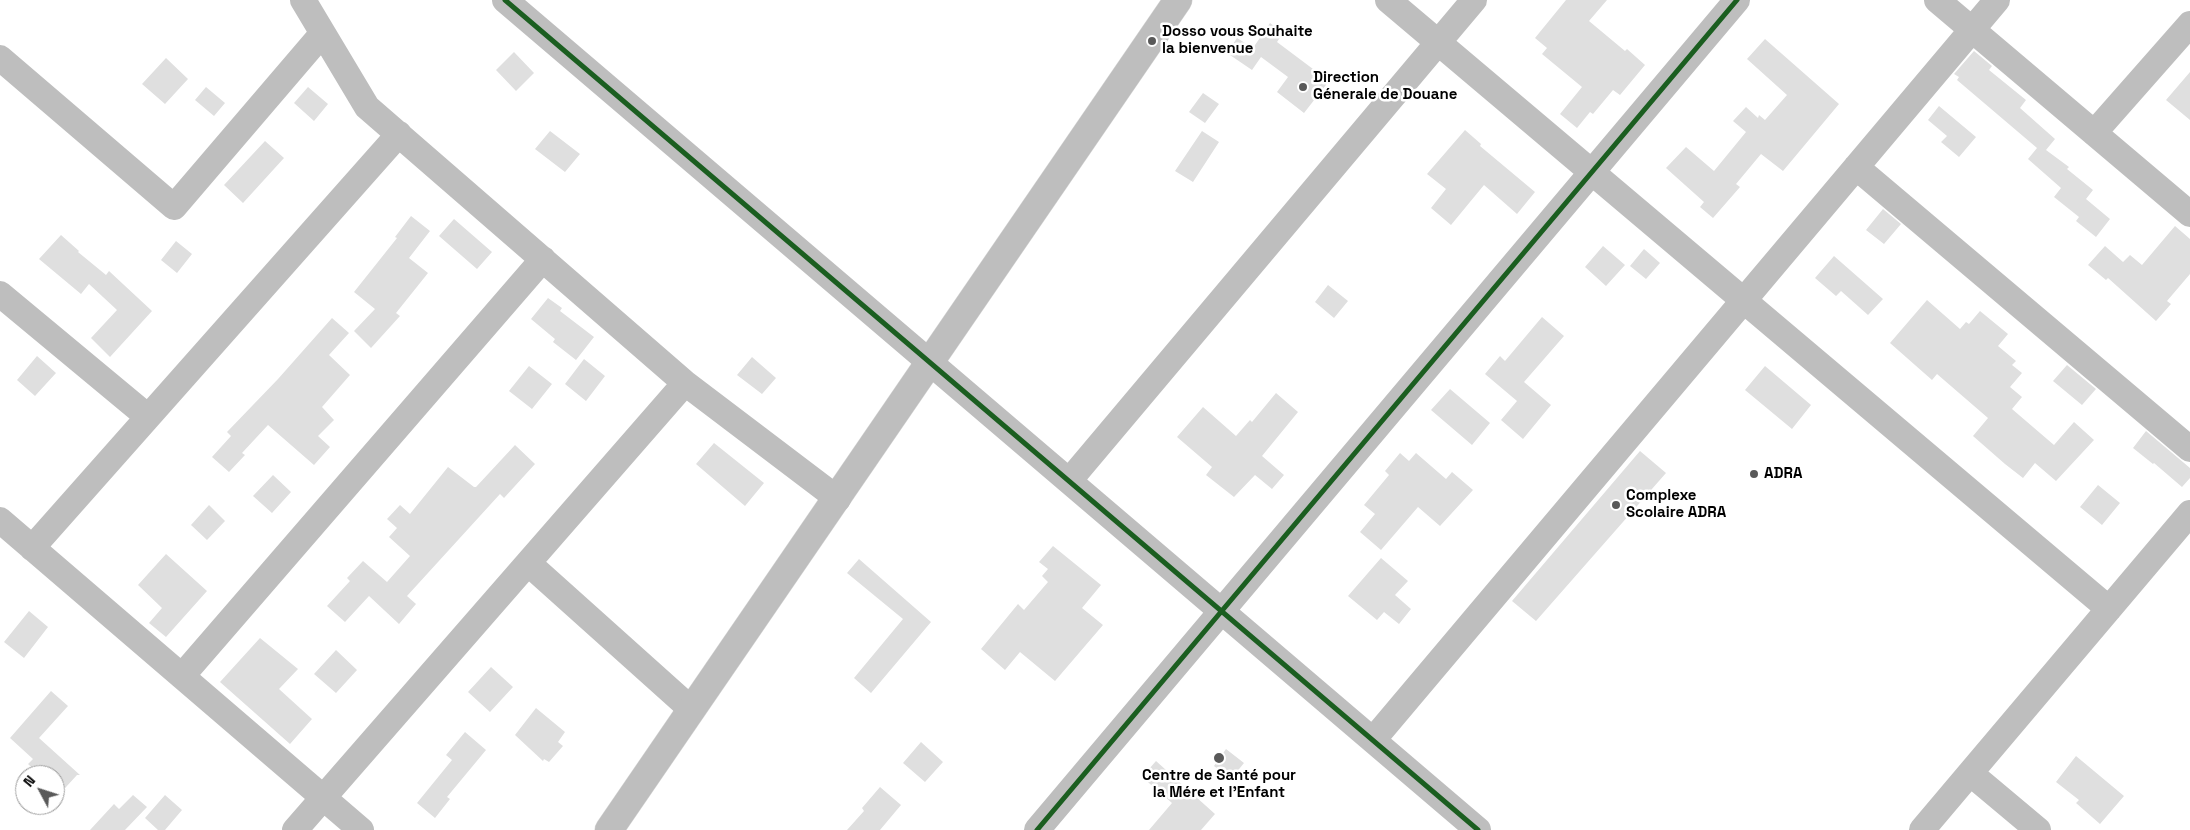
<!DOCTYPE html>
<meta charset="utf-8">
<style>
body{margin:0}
#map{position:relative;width:2190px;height:830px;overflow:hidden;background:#fff;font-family:"Space Grotesk",sans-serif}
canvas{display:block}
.north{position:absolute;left:15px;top:765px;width:50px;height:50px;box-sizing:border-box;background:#fff;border:1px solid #999;border-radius:50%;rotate:310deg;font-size:14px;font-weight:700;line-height:20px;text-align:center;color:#000}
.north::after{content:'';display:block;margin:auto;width:18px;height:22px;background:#595959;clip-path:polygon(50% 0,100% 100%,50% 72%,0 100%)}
</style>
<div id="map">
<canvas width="2190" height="830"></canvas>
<div class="north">N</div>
</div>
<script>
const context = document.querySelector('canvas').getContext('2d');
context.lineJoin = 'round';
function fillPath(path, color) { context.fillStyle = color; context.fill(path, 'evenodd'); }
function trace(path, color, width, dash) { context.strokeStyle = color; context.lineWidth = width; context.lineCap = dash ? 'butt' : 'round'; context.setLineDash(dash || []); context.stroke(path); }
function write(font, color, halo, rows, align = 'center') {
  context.font = font + ' "Space Grotesk",sans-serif'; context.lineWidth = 5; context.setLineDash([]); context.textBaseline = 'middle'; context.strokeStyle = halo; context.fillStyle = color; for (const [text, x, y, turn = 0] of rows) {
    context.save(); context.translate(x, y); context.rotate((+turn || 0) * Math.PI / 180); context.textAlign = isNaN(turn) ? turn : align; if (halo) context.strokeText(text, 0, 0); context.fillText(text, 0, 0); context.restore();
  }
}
const building = new Path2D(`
 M 1566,0 L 1607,0 L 1589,21 L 1625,51 L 1627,49 L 1645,65 L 1620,95 L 1613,90 L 1593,114 L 1590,112 L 1577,128 L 1560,114 L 1582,87 L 1542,54 L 1547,48 L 1535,38 Z
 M 1270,23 L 1283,33 L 1277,42 L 1329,81 L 1304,113 L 1277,92 L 1288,77 L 1261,57 L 1252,70 L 1227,53 L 1237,38 L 1253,48 Z
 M 1765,39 L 1839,104 L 1783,171 L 1761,154 L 1736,184 L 1740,187 L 1713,218 L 1700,207 L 1704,202 L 1666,168 L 1686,147 L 1714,171 L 1746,132 L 1733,121 L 1746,107 L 1758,118 L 1759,115 L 1765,120 L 1787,95 L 1747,59 Z
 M 1974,51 L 1992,66 L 1989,70 L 2026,100 L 2020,108 L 2055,139 L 2046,150 L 2069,167 L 2067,169 L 2093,190 L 2086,199 L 2110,219 L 2096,237 L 2076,221 L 2079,217 L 2054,197 L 2061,188 L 2028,159 L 2037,148 L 1957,80 L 1959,77 L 1954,74 Z
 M 514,52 L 534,73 L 516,91 L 496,70 Z
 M 166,58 L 188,79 L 165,104 L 142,84 Z
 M 2190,72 L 2190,120 L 2166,100 Z
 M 206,87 L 225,103 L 214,116 L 195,100 Z
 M 308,87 L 328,104 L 314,121 L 294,103 Z
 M 1203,93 L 1219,104 L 1205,123 L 1189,112 Z
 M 1939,106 L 1976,137 L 1959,157 L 1941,142 L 1947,136 L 1928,120 Z
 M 1465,130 L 1481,144 L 1480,146 L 1535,192 L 1517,214 L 1484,185 L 1451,225 L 1431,208 L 1446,189 L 1427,174 Z
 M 550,131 L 580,154 L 565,172 L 535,149 Z
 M 1202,131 L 1219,142 L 1193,182 L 1175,171 Z
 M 265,141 L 284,158 L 243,203 L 224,185 Z
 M 1883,209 L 1901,224 L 1884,244 L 1866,230 Z
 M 411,216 L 430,231 L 409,258 L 428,273 L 396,313 L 400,316 L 371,348 L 354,331 L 375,309 L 354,292 L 397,238 L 395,237 Z
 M 454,219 L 492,252 L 477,269 L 439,236 Z
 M 2175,226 L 2190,239 L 2190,274 L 2167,301 L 2171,304 L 2156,321 L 2108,278 L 2106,280 L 2088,265 L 2105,246 L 2123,262 L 2130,255 L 2142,265 Z
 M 61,235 L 79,251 L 78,252 L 106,275 L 109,271 L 152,311 L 110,357 L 91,338 L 117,310 L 89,284 L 81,294 L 39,259 Z
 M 176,241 L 192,254 L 177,273 L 161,260 Z
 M 1603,246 L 1625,265 L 1606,286 L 1585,267 Z
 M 1644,249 L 1660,263 L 1646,279 L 1630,266 Z
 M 1834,256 L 1883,299 L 1868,315 L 1841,291 L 1836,296 L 1815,278 Z
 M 1328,285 L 1348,301 L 1334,318 L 1315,302 Z
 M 548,298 L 562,308 L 560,311 L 594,337 L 576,360 L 553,342 L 555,339 L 531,319 Z
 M 1927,300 L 1960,329 L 1966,322 L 1969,324 L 1980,311 L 2008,334 L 1998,346 L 2016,361 L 2012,365 L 2022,373 L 2010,387 L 2022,397 L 2012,409 L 2054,445 L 2074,422 L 2094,440 L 2056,481 L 2035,463 L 2023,478 L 2005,464 L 1973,436 L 1988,418 L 1937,374 L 1932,380 L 1890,343 Z
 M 1542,317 L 1564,336 L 1524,382 L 1551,405 L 1523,439 L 1501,420 L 1517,401 L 1485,374 L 1500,356 L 1505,361 Z
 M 332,318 L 349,333 L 329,355 L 350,375 L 322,407 L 334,420 L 318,436 L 330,447 L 314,465 L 268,425 L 242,453 L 245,455 L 229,472 L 212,457 L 231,436 L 227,432 L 278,379 Z
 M 37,356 L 56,373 L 35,396 L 17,380 Z
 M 752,357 L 776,378 L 762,394 L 737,375 Z
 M 584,359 L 605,376 L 586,401 L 565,384 Z
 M 2067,365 L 2096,389 L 2082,405 L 2053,381 Z
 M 529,366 L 552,384 L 532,409 L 509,391 Z
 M 1765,366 L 1811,405 L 1792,429 L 1745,390 Z
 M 1450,389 L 1490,423 L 1472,445 L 1431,410 Z
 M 1276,393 L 1298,412 L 1262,456 L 1284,475 L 1272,489 L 1255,475 L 1234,497 L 1206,475 L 1212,467 L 1177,437 L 1203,407 L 1236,436 L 1250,420 L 1252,422 Z
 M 2146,431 L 2190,468 L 2190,478 L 2182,487 L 2154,463 L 2153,464 L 2133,448 Z
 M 714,443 L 764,483 L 745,506 L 696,464 Z
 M 515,445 L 535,464 L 504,498 L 500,494 L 407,596 L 416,604 L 399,624 L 369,596 L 345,622 L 327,606 L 350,581 L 347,578 L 363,561 L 387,582 L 410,556 L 389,537 L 397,528 L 387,519 L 400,505 L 410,514 L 448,467 L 474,487 L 476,487 Z
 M 1640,451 L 1666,473 L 1536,621 L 1512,601 Z
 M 1400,453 L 1409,461 L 1416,453 L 1446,479 L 1452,472 L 1473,490 L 1440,526 L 1418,507 L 1381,550 L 1360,532 L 1375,514 L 1364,505 L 1389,475 L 1385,471 Z
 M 273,475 L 291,492 L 272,513 L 253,496 Z
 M 2098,485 L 2120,503 L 2102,525 L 2080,507 Z
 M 209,505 L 225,521 L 207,540 L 191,525 Z
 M 1053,546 L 1101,585 L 1082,608 L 1103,625 L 1055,681 L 1020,652 L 1005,670 L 981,649 L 1018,604 L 1024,610 L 1048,582 L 1042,576 L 1048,569 L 1039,562 Z
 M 166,554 L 207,591 L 166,637 L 149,623 L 162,608 L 138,585 Z
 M 1381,558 L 1408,581 L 1395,595 L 1411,609 L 1399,624 L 1384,612 L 1377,620 L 1348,596 Z
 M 859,559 L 931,622 L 871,693 L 854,678 L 903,619 L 847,573 Z
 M 29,611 L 48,627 L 24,658 L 4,642 Z
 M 260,638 L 298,669 L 279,689 L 312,719 L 290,744 L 220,682 Z
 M 336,650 L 357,670 L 336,693 L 314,674 Z
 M 491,667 L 513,687 L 490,712 L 468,692 Z
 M 51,691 L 68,706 L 39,738 L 80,775 L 77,775 L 55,799 L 55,775 L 40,775 L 28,764 L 33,759 L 10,738 Z
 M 536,708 L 565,732 L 558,742 L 563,746 L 549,762 L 544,759 L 543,761 L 515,735 Z
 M 465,732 L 486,750 L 447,797 L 450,799 L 435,818 L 417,803 L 452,760 L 446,755 Z
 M 921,742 L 943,762 L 925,782 L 903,763 Z
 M 1226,749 L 1244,763 L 1231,779 L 1214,766 Z
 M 2076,756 L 2124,796 L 2100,824 L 2076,803 L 2079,800 L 2056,782 Z
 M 1156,761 L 1215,814 L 1201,830 L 1149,830 L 1172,803 L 1142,777 Z
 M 880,787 L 901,805 L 880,830 L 847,830 L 864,811 L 862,808 Z
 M 133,795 L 147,807 L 125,830 L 90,830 L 114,804 L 119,809 Z
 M 165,795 L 182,810 L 165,830 L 158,830 L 145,818 Z`);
const minor = new Path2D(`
 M 303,0 L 367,107 L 685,383 L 838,499
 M 505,0 L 1478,830
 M 1388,0 L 2109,609
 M 1937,0 L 2190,214
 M 0,58 L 174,207 L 322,34
 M 2094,133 L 2190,24
 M 1856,167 L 2190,449
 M 0,294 L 148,417
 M 1069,481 L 1474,0
 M 0,520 L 361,830
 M 32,548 L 399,134
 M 528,563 L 692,710
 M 182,676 L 543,259
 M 1373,740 L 1997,0
 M 1970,773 L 2038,830
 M 295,830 L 685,383
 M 1037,830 L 1737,0
 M 1922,830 L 2190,513`);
const highway = new Path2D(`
 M 609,830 L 1178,0`);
const cycleway = new Path2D(`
 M 505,0 L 1478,830
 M 1037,830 L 1737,0`);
const markers = [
 [1152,41,5,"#595959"],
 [1303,87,5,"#595959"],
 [1754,474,5,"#595959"],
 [1616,505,5,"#595959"],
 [1219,758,6,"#595959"]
];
const poiNames = [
 ["Dosso vous Souhaite",1162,32],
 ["la bienvenue",1162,49],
 ["Direction",1313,78],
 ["Génerale de Douane",1313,95],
 ["ADRA",1764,474],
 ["Complexe",1626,496],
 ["Scolaire ADRA",1626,513],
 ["Centre de Santé pour",1219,776,"center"],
 ["la Mére et l'Enfant",1219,793,"center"]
];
fillPath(building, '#dfdfdf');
trace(highway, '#dbdbdb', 29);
trace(minor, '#bebebe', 26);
trace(highway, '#bebebe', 28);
trace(cycleway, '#1b5e20', 5);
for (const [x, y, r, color] of markers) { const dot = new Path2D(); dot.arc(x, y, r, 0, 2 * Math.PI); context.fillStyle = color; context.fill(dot); trace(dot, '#fff', 2); }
write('bold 15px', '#000', '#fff', poiNames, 'left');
</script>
